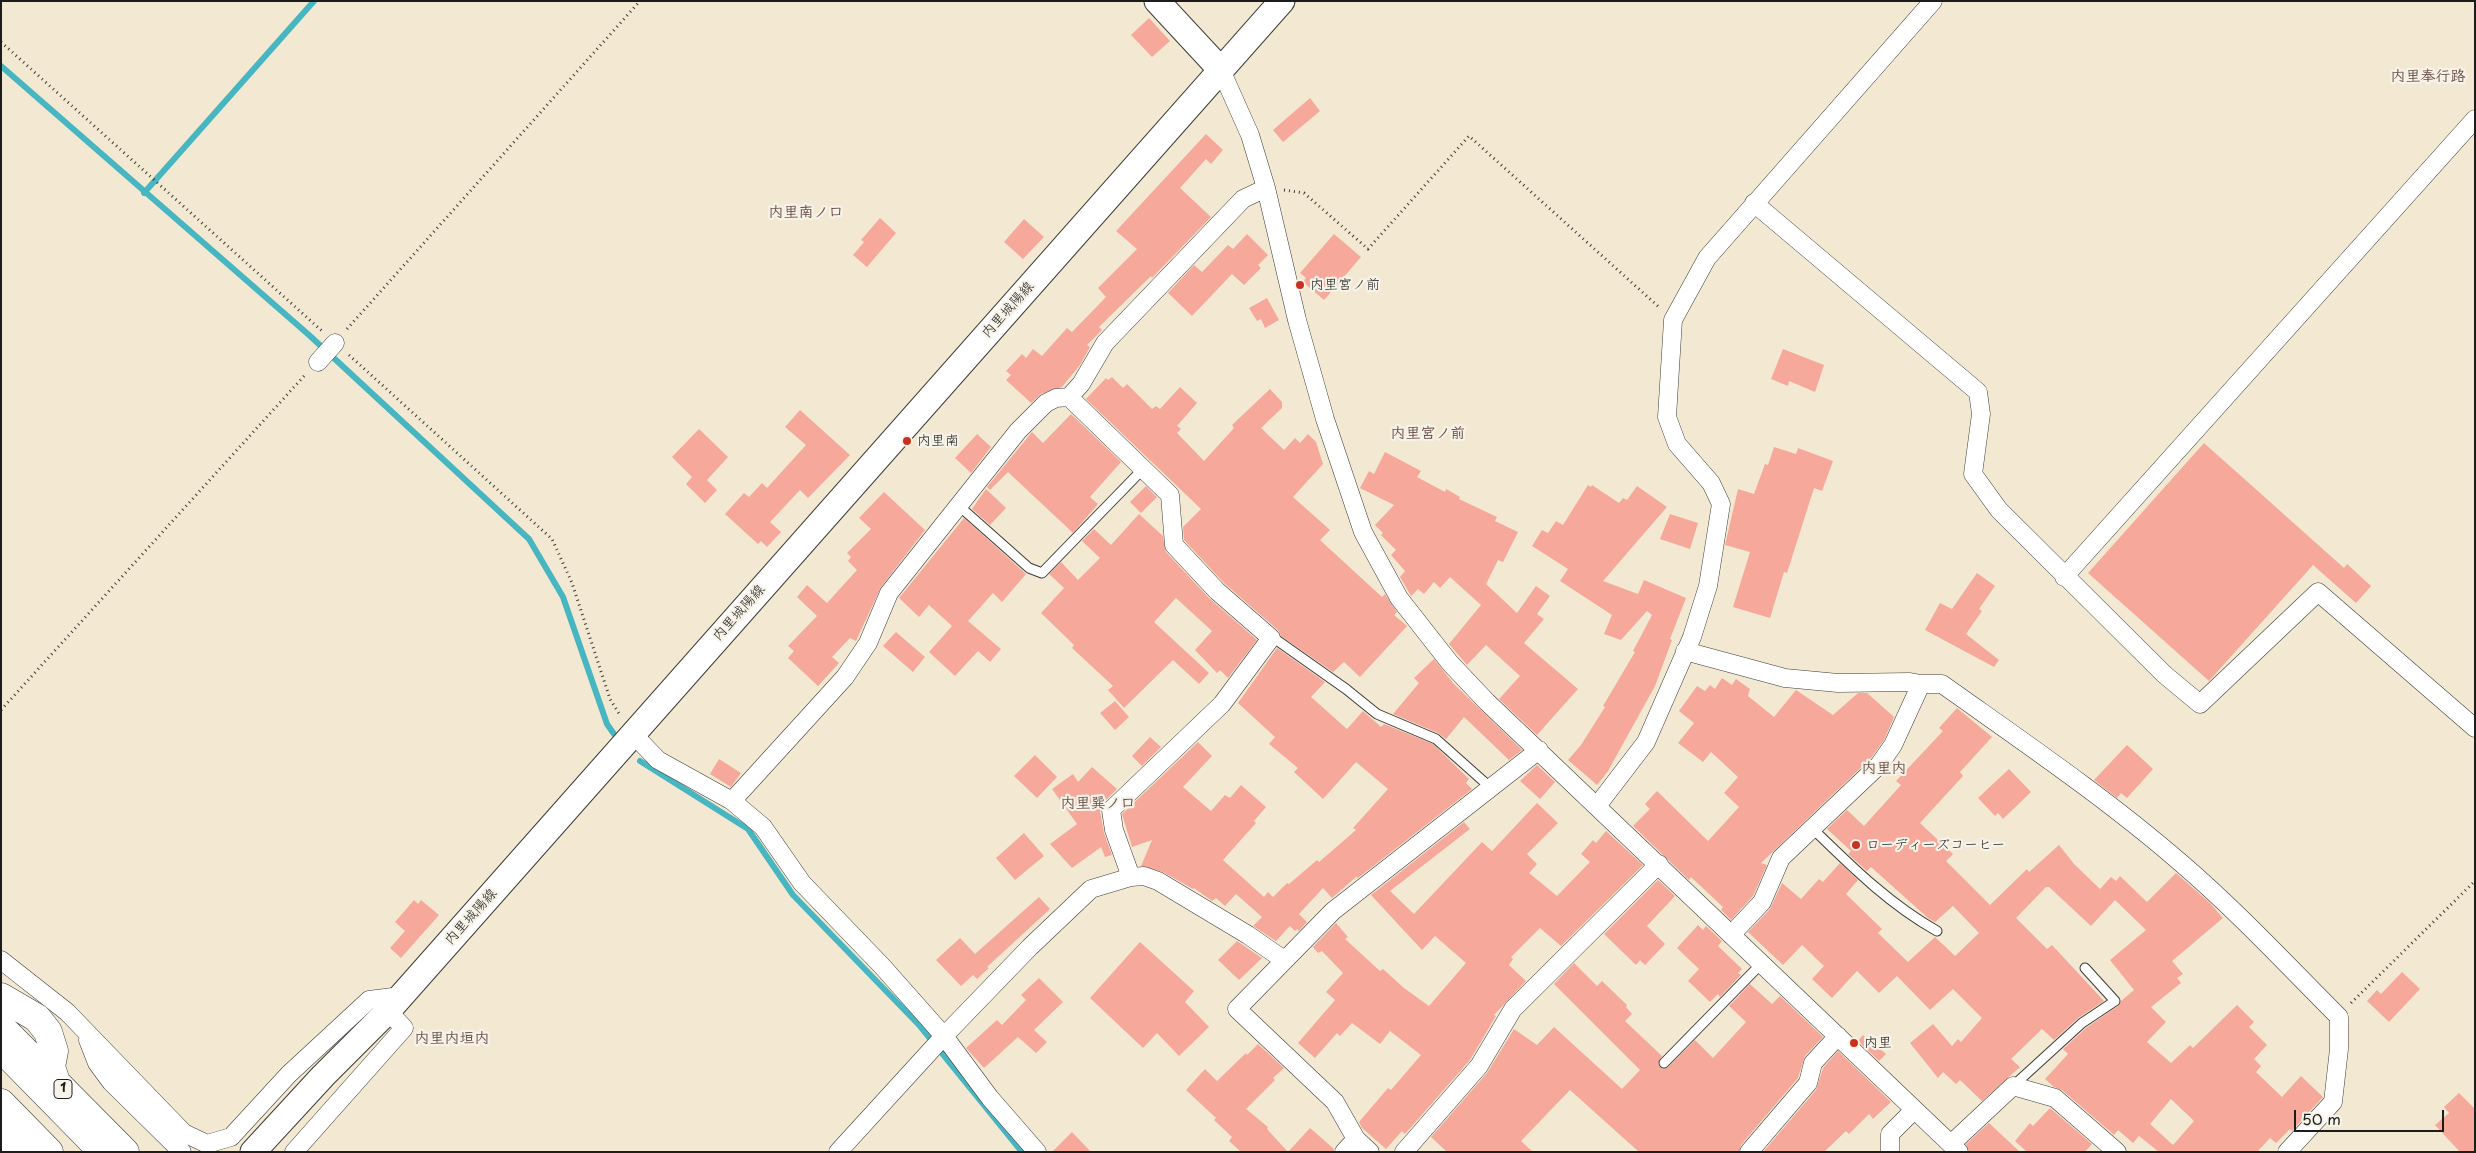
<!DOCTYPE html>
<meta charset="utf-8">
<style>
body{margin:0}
#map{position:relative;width:2476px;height:1153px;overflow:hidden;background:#f3e9d3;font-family:"Playpen Sans",sans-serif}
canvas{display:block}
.frame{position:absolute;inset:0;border:2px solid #1c1c1c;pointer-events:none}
.scale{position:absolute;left:2294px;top:1110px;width:150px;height:22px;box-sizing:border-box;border:2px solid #1c1c1c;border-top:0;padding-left:6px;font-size:15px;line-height:18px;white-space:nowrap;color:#1c1c1c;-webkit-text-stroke:4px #f7f3e8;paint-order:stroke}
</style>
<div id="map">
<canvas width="2476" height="1153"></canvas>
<div class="frame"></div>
<div class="scale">50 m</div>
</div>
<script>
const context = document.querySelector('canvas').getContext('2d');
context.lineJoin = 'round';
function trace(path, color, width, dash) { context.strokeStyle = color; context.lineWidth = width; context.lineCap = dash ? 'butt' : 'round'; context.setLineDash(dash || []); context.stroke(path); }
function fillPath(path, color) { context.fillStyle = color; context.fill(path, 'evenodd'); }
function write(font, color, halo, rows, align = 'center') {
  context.font = font + ' "Playpen Sans","Klee One",sans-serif'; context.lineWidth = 4.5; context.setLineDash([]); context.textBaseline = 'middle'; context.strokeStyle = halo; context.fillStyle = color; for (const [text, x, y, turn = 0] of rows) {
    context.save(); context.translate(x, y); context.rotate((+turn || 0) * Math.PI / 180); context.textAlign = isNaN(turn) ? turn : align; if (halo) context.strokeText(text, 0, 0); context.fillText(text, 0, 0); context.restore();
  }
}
const stream = new Path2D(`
 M 1,66 L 309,335 L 529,539 L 563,597 L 607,724 L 614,734
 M 144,193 L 314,1
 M 640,761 L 748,829 L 793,895 L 920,1026 L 1022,1152`);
const building = new Path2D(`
 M 1149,18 L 1170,41 L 1152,57 L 1131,35 Z
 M 1310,98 L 1320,111 L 1283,142 L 1273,130 Z
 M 1206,134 L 1223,150 L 1211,164 L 1206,159 L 1180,188 L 1211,217 L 1152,278 L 1151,276 L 1099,327 L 1102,330 L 1087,345 L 1090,347 L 1080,365 L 1062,387 L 1041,394 L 1031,403 L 1006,380 L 1011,375 L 1006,371 L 1022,354 L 1026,358 L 1033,349 L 1042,356 L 1067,328 L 1072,332 L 1106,297 L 1098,288 L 1137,249 L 1116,231 Z
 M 880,218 L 896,233 L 867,267 L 853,255 L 864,242 L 861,240 Z
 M 1024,219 L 1044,237 L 1023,259 L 1004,242 Z
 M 1247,234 L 1268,255 L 1258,265 L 1261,268 L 1244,285 L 1232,274 L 1192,316 L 1168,293 L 1194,265 L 1202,272 L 1228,245 L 1233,249 Z
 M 1334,234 L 1361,257 L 1324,300 L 1303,282 L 1306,278 L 1300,273 Z
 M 1267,298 L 1279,320 L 1265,328 L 1261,319 L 1257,321 L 1249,308 Z
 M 1783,349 L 1824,365 L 1815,392 L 1789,381 L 1788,386 L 1771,379 Z
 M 1112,377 L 1123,388 L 1127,384 L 1152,409 L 1156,406 L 1160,409 L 1180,387 L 1197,403 L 1177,426 L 1181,429 L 1177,433 L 1204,461 L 1234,428 L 1232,425 L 1270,389 L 1282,402 L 1282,408 L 1261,428 L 1284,450 L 1295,438 L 1300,443 L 1308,434 L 1316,442 L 1323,464 L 1293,497 L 1330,530 L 1320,540 L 1382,597 L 1385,594 L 1397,612 L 1394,615 L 1407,626 L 1360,677 L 1344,662 L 1333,672 L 1281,636 L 1278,630 L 1224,583 L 1184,540 L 1183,527 L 1201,509 L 1086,399 L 1106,378 L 1108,380 Z
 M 800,410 L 850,455 L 808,498 L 800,490 L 770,522 L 781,532 L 767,547 L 761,541 L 758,544 L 725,514 L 744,493 L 749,497 L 762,483 L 767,488 L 806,445 L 785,427 Z
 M 1071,414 L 1121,462 L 1090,497 L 1098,504 L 1073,533 L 1008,472 L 990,490 L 987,487 L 1032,432 L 1043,443 Z
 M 699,429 L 728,457 L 707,480 L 717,490 L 705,503 L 686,484 L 692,477 L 672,457 Z
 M 977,434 L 991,447 L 971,473 L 955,458 Z
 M 2204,443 L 2344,568 L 2347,564 L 2371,586 L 2356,603 L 2313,565 L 2209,681 L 2088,573 Z
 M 1774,447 L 1796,454 L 1798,448 L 1833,461 L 1822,491 L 1814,488 L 1787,573 L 1784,572 L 1770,618 L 1733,607 L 1750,552 L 1725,545 L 1738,489 L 1754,494 L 1765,464 L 1768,465 Z
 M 1385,452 L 1421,471 L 1417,477 L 1445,492 L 1446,489 L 1460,497 L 1459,499 L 1497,517 L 1495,521 L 1518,532 L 1503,562 L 1498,560 L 1486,584 L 1517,613 L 1536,586 L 1550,596 L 1537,614 L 1544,619 L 1524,643 L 1578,689 L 1537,735 L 1499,699 L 1520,676 L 1486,645 L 1467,665 L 1449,644 L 1481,605 L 1450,577 L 1440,588 L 1434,582 L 1424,594 L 1418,589 L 1411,596 L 1400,577 L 1405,571 L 1391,555 L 1396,550 L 1381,535 L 1383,533 L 1375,525 L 1394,505 L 1360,488 L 1369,471 L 1374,474 Z
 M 1588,485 L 1591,487 L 1592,485 L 1619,503 L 1623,498 L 1627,500 L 1637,486 L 1667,507 L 1603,581 L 1638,594 L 1644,580 L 1686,598 L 1670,639 L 1672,640 L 1655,686 L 1608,771 L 1597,785 L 1568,760 L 1581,745 L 1605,707 L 1603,706 L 1635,652 L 1633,651 L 1652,615 L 1647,611 L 1621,640 L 1604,634 L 1612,615 L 1560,581 L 1568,569 L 1532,546 L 1542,530 L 1548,533 L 1556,521 L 1563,525 Z
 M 1146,486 L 1157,497 L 1141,513 L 1130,502 Z
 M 986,489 L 1006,508 L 990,525 L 972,509 Z
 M 884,492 L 925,530 L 881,587 L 856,641 L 850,638 L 832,657 L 839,663 L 818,686 L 788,658 L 794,651 L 788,646 L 817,616 L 797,597 L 807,585 L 827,603 L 857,570 L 848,561 L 851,557 L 847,553 L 871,529 L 859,518 Z
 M 1139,514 L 1163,536 L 1166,552 L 1209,598 L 1257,640 L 1228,678 L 1220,670 L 1217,673 L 1195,650 L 1212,631 L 1176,598 L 1154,622 L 1209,673 L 1199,684 L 1173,660 L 1124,708 L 1108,690 L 1113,686 L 1072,648 L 1074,645 L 1041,613 L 1064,588 L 1049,574 L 1061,562 L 1078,580 L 1100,558 L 1082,541 L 1094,529 L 1111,545 Z
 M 1670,514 L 1698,523 L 1690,549 L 1660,539 Z
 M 964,518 L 1026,574 L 1002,602 L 993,593 L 968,621 L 1001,649 L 990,662 L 978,651 L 955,676 L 929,652 L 952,626 L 929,605 L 919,617 L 899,598 Z
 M 1977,573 L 1995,586 L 1979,609 L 1982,611 L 1966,634 L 1999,660 L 1994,667 L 1925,630 L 1940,603 L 1952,609 Z
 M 896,632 L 925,657 L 913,672 L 883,646 Z
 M 1277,648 L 1325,682 L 1311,697 L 1347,729 L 1363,711 L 1381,727 L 1384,724 L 1433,744 L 1469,779 L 1466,783 L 1472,789 L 1358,878 L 1356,877 L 1332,898 L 1323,888 L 1299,914 L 1307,922 L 1299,931 L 1297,929 L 1295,931 L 1290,926 L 1276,941 L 1253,926 L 1262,917 L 1236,894 L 1225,906 L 1216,898 L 1212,901 L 1194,888 L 1193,889 L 1163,872 L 1141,866 L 1152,840 L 1132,847 L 1122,814 L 1198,742 L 1212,756 L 1183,787 L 1211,811 L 1225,795 L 1230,798 L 1241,785 L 1266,807 L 1254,821 L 1256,823 L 1223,860 L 1264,897 L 1268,892 L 1273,897 L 1287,883 L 1289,884 L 1317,860 L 1319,862 L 1356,830 L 1353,828 L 1388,789 L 1356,762 L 1323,799 L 1294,772 L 1298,768 L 1269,744 L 1275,737 L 1238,703 Z
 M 1434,659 L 1454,684 L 1522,750 L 1509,760 L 1464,717 L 1446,739 L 1438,733 L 1393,714 L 1419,683 L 1414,678 Z
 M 1722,678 L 1732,685 L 1736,679 L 1750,689 L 1748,696 L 1774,717 L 1796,690 L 1833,715 L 1858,693 L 1867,693 L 1894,717 L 1884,740 L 1871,758 L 1761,863 L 1767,865 L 1753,896 L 1731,920 L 1721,910 L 1723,907 L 1691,877 L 1689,880 L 1633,826 L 1650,809 L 1645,804 L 1657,791 L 1708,841 L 1739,807 L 1724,793 L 1738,777 L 1711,752 L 1703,762 L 1678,743 L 1694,723 L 1679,711 L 1697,686 L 1705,691 L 1710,685 L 1715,689 Z
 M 1115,701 L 1129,717 L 1115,730 L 1100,713 Z
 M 1957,708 L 1992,737 L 1960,772 L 1963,776 L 1920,823 L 1953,854 L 1946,861 L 1990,905 L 2027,869 L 2029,872 L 2059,845 L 2074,864 L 2100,889 L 2111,877 L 2116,881 L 2120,876 L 2147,902 L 2176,873 L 2210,903 L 2223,918 L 2172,961 L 2183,974 L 2177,978 L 2181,983 L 2151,1007 L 2166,1022 L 2147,1042 L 2171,1063 L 2190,1045 L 2193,1048 L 2237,1005 L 2254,1022 L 2249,1027 L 2267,1045 L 2254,1059 L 2261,1066 L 2256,1072 L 2282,1097 L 2301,1076 L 2323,1097 L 2292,1131 L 2290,1129 L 2276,1143 L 2270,1138 L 2257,1152 L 2159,1152 L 2139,1136 L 2133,1143 L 2118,1130 L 2114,1135 L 2062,1090 L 2054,1087 L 2045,1079 L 2068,1054 L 2063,1049 L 2086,1028 L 2118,1006 L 2121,1001 L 2134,990 L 2110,960 L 2146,930 L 2115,900 L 2091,926 L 2049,887 L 2046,887 L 2016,918 L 2047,949 L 2052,945 L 2104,1001 L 2078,1018 L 2054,1040 L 2042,1029 L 2011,1059 L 2020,1067 L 1982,1101 L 1960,1080 L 1956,1084 L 1943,1072 L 1938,1078 L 1910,1043 L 1933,1024 L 1952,1046 L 1958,1039 L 1961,1042 L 1982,1018 L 1953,989 L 1930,1010 L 1897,976 L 1879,993 L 1857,971 L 1832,998 L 1812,979 L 1824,966 L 1802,945 L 1783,965 L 1748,932 L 1770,909 L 1782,883 L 1801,899 L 1819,879 L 1823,882 L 1840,863 L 1858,880 L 1846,894 L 1882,929 L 1878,933 L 1908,962 L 1935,937 L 1955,956 L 1979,933 L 1953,906 L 1935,922 L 1928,918 L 1871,867 L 1867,871 L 1848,854 L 1851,851 L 1827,829 L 1847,810 L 1864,826 L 1901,785 L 1896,781 L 1943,731 L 1939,728 ZM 2171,1099 L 2194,1121 L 2173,1145 L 2150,1124 Z
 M 1150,737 L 1161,747 L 1142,766 L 1132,756 Z
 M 2127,745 L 2153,769 L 2127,798 L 2121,793 L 2117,798 L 2094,780 Z
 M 1035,755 L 1057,777 L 1037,798 L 1014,776 Z
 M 719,759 L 741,773 L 731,787 L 710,774 Z
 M 1537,765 L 1555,782 L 1540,799 L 1520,781 Z
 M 1092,767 L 1117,789 L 1103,803 L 1100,811 L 1104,833 L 1112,855 L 1105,857 L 1101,847 L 1072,868 L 1050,844 L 1077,824 L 1052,789 L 1073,774 L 1078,782 Z
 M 2009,769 L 2031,792 L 2003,819 L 1998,813 L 1995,816 L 1978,798 Z
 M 1537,803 L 1558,823 L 1527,854 L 1537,864 L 1529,873 L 1557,896 L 1590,862 L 1581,854 L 1593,840 L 1596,843 L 1606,831 L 1643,865 L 1561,946 L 1540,928 L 1511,957 L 1513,959 L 1509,965 L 1526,981 L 1494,1015 L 1496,1016 L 1470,1060 L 1405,1134 L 1402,1131 L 1386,1149 L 1362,1128 L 1359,1122 L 1388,1088 L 1391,1090 L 1421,1055 L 1390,1031 L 1380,1044 L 1352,1023 L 1340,1036 L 1337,1033 L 1315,1058 L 1298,1043 L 1335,1000 L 1326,992 L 1343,973 L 1322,951 L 1318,953 L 1313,947 L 1336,923 L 1348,937 L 1345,939 L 1380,971 L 1383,969 L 1404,988 L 1429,1006 L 1466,963 L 1435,936 L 1422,950 L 1371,895 L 1464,822 L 1470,829 L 1390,891 L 1414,914 L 1482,842 L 1492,851 Z
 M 1024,833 L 1044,856 L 1015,880 L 996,858 Z
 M 1658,880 L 1675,896 L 1647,926 L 1665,944 L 1645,965 L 1640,960 L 1636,965 L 1604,934 Z
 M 1039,897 L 1050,909 L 987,967 L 989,968 L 977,979 L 973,975 L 961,986 L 936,960 L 960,938 L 975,954 Z
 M 414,900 L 418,904 L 421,900 L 439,915 L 401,958 L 390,948 L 405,931 L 395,922 Z
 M 1698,925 L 1703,930 L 1706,926 L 1722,941 L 1718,946 L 1742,969 L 1738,973 L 1741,975 L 1720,997 L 1718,994 L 1710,1002 L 1688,981 L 1699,969 L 1677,948 Z
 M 1237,941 L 1262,958 L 1239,980 L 1218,960 Z
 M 1140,942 L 1194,991 L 1185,1002 L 1209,1027 L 1179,1056 L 1157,1033 L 1143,1048 L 1090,998 Z
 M 1574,963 L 1597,986 L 1602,981 L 1627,1005 L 1626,1007 L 1632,1014 L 1625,1021 L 1662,1056 L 1658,1064 L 1662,1069 L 1668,1067 L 1695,1040 L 1713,1058 L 1746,1022 L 1729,1006 L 1750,984 L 1772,1004 L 1780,996 L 1823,1037 L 1805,1056 L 1798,1078 L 1741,1145 L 1739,1152 L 1639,1152 L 1570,1090 L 1521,1141 L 1533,1152 L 1447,1152 L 1431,1137 L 1487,1073 L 1514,1029 L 1537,1045 L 1554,1027 L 1622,1089 L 1640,1070 L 1554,984 Z
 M 2402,972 L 2420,989 L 2389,1022 L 2367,1001 L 2377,990 L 2381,994 Z
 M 1039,978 L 1063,1002 L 1034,1030 L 1047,1042 L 1036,1053 L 1018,1037 L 984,1068 L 966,1048 L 997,1020 L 1002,1025 L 1026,1000 L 1021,995 Z
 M 1863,1035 L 1886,1054 L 1879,1061 L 1858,1041 Z
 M 1258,1044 L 1284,1068 L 1273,1078 L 1275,1080 L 1246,1109 L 1268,1127 L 1267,1129 L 1288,1152 L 1310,1128 L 1334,1149 L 1334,1152 L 1241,1152 L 1229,1141 L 1232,1137 L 1214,1120 L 1216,1118 L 1186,1090 L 1205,1069 L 1217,1081 L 1246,1053 L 1247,1055 Z
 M 1838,1051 L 1891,1102 L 1873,1119 L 1869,1114 L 1849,1134 L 1846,1131 L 1824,1152 L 1763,1152 L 1816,1090 L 1823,1068 Z
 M 2459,1093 L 2475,1109 L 2475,1152 L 2460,1152 L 2435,1125 L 2449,1113 L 2444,1107 Z
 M 2050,1108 L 2092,1144 L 2085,1152 L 2027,1152 L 2015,1141 L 2030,1123 L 2033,1126 Z
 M 1989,1123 L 2020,1152 L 1969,1152 L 1966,1144 Z
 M 1072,1132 L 1091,1152 L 1052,1152 Z`);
const path = new Path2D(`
 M 1,42 L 322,331
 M 1284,190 L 1304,193 L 1368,249 L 1469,136 L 1660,308
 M 347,329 L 640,1
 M 349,355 L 552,539 L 572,583 L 610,699 L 620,715
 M 1,710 L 305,375
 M 2351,1003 L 2475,881`);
const service = new Path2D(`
 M 958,505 L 1029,568 L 1042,573 L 1143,469
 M 1271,638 L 1278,641 L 1346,689 L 1377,714 L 1436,739 L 1491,788
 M 1812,828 C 1851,866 1889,904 1937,931
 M 1664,1063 L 1762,963
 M 2013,1086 L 2082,1023 L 2115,1001 L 2085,968`);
const minor = new Path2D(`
 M 1221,70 L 1250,135 L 1266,188 L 1297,320 L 1325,419 L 1363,532 L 1399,598 L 1450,663 L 1487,702 L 1959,1152
 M 1754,203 L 1978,392 L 1981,414 L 1973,474 L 1999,510 L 2165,675 L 2200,704 L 2318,592 L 2475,728
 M 318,362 L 335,343
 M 1069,397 L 1170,495 L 1174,545 L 1217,591 L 1271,638 L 1222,704 L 1111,810 L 1114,830 L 1131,877
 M 2064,577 L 2475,119
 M 1685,651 L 1785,678 L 1838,683 L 1910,682 L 1921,684 L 1893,745 L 1879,765 L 1781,858 L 1762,902 L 1731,935
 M 1921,684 L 1942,684 C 2022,741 2106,798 2181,863 C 2237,911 2287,965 2339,1017 L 2339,1049 L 2333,1102 L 2287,1152
 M 633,734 L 658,760 L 732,801 L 763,827 L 802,883 L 882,966 L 944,1036 L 990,1098 L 1037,1152
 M 732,801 L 845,677 L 868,643 L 889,593 L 1018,431 L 1046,403 L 1056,398 L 1069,397 L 1081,384 L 1105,343 L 1243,199 L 1266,188
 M 1597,806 L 1646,742 L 1692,637 L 1708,586 L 1721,504 L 1711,483 L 1677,444 L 1667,417 L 1673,320 L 1707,258 L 1933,1
 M 1,960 L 67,1012 L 184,1133 L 207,1144 L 231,1137 L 289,1074 L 369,1000 L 401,996
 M 88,1040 L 97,1063 L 111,1082 L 182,1152
 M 1951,1144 L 2013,1086 L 2055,1098 L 2117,1152
 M 294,1152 L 404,1028 L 388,1011
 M 838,1152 L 944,1036 L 1030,947 L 1091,889 L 1131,877 L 1144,876 L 1158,881 L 1248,935 L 1284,960
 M 1344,1152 L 1356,1139
 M 1370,1152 L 1356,1139 L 1335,1102 L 1237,1009 L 1333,911 L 1539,750
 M 1404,1152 L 1479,1066 L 1513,1009 L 1659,864
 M 1749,1152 L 1808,1083 L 1813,1063 L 1838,1036
 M 1890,1152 L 1890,1134 L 1914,1110`);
const secondary = new Path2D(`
 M 1157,1 L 1221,70
 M 253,1152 L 323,1076 L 388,1011 L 1282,1`);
const trunk = new Path2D(`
 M 1,997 L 37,1018 L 48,1032 L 54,1051 L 51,1067 L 56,1082
 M 1,1027 L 125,1152
 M 1,1134 L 30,1152`);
const motorway = new Path2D(`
 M 1,1048 L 103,1152
 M 1,1103 L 49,1152`);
const markers = [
 [1300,285,5,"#c8321e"],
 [907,441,5,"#c8321e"],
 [1856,845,5,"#c8321e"],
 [1854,1043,5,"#c8321e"]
];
const shields = [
 [63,1089,18]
];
const shieldNames = [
 ["1",63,1089]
];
const poiNames = [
 ["内里宮ノ前",1310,285],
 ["内里南",917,441],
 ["ローディーズコーヒー",1866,845],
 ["内里",1864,1043]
];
const streetNames = [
 ["内里城陽線",1008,310,-48],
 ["内里城陽線",739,613,-48],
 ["内里城陽線",471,917,-48]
];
const neighbourhoodNames = [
 ["内里奉行路",2428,77],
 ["内里南ノ口",806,213],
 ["内里宮ノ前",1428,434],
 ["内里内",1884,769],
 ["内里巽ノ口",1098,804],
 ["内里内垣内",452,1039]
];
trace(stream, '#47b6c1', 6);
fillPath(building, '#f6a89a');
trace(service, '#3c3b37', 11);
trace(minor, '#3c3b37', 19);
trace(secondary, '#3c3b37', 27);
trace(trunk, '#3c3b37', 29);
trace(motorway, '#3c3b37', 29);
trace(path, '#3c3b37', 3, [1, 4]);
trace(service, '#fff', 9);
trace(minor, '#fff', 18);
trace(secondary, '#fff', 25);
trace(trunk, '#fff', 28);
trace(motorway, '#fff', 28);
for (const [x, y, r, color] of markers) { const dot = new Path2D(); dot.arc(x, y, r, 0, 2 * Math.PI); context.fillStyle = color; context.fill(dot); trace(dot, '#f7f3e8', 2); }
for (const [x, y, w] of shields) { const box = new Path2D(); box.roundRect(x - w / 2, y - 9.5, w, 19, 4); context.fillStyle = '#f7f3e8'; context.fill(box); trace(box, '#1c1c1c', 1); }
write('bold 12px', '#1c1c1c', null, shieldNames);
write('14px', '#1c1c1c', '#f7f3e8', poiNames, 'left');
write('14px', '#1c1c1c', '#f7f3e8', streetNames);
write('bold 15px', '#684d48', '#f7f3e8', neighbourhoodNames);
</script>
